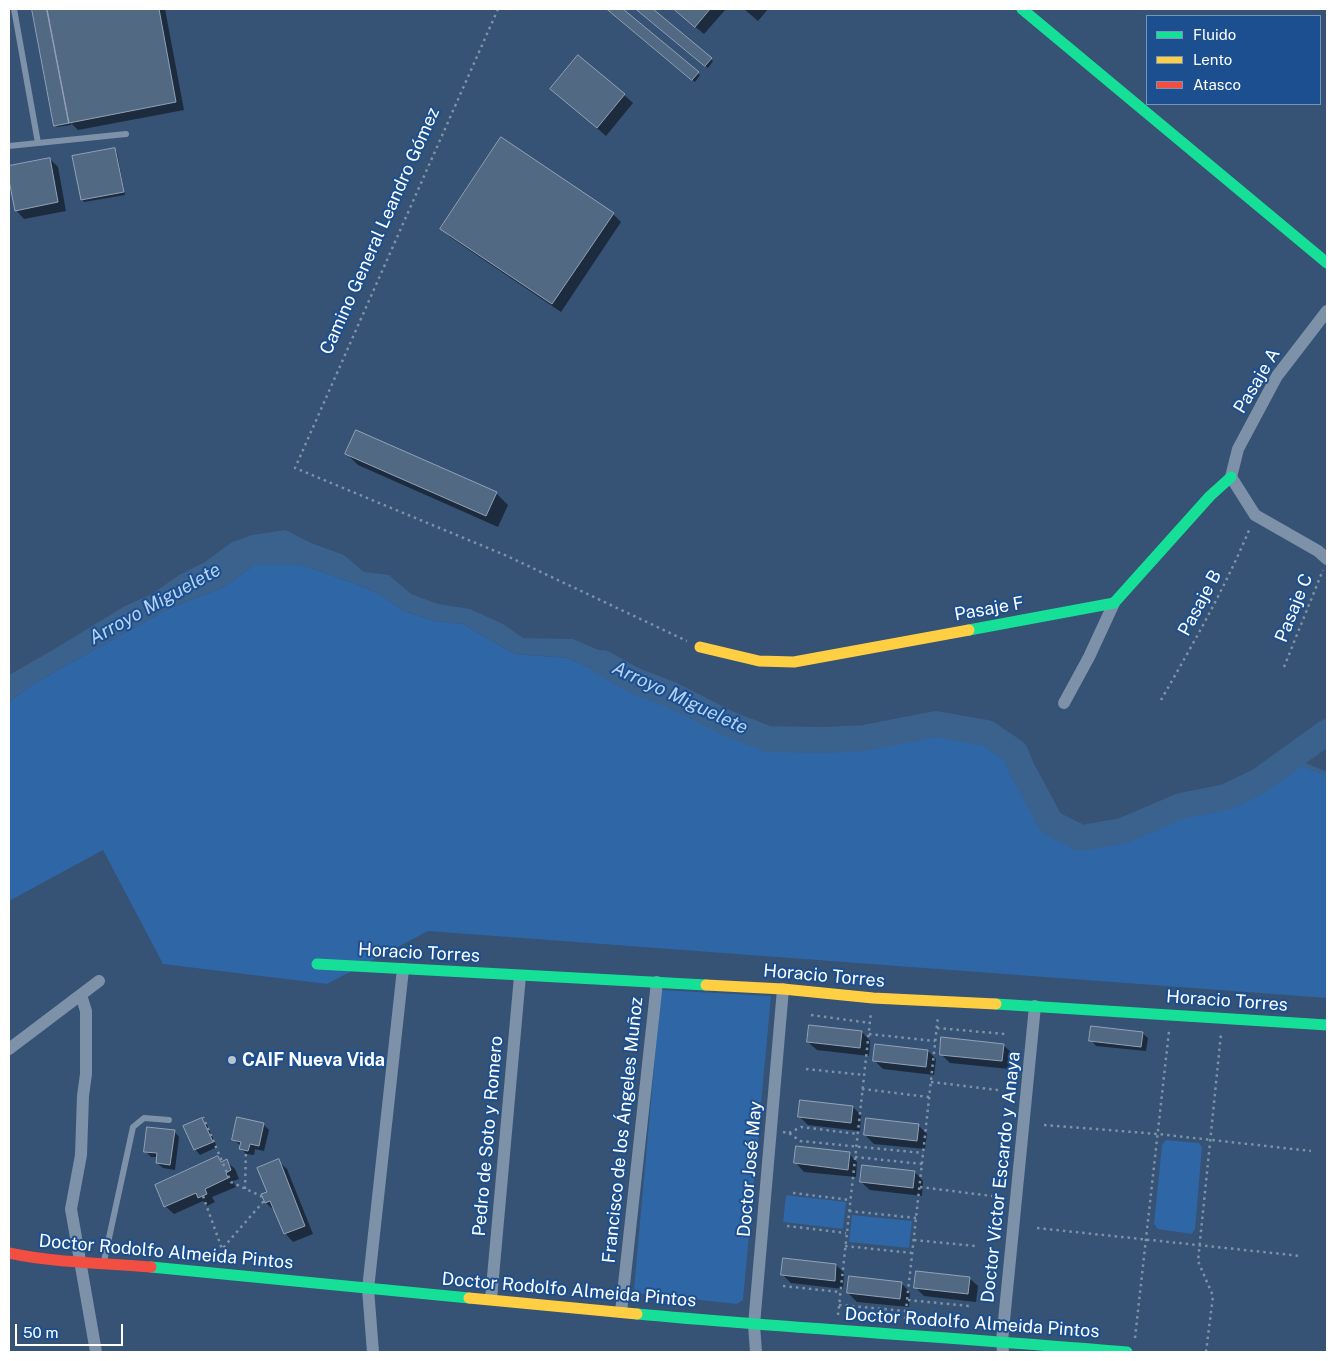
<!DOCTYPE html>
<meta charset="utf-8">
<style>
body{margin:0}
#map{position:relative;width:1336px;height:1361px;overflow:hidden;background:#365274;font-family:"Public Sans",sans-serif}
canvas{display:block}
.frame{position:absolute;inset:0;border:10px solid #fff;pointer-events:none}
.legend{position:absolute;left:1146px;top:15px;width:175px;height:90px;box-sizing:border-box;background:#1b4f8f;border:1px solid #7695bc;margin:0;padding:6px 9px;list-style:none;font-size:15px;color:#fff}
.legend li{display:flex;align-items:center;gap:10px;height:25px}
.legend b{width:25px;border:1px solid #7695bc}
.scale{position:absolute;left:15px;top:1324px;width:108px;height:22px;box-sizing:border-box;border:2px solid #fff;border-top:0;padding-left:6px;font-size:15px;line-height:18px;white-space:nowrap;color:#fff;-webkit-text-stroke:4px #1b4f8f;paint-order:stroke}
</style>
<div id="map">
<canvas width="1336" height="1361"></canvas>
<div class="frame"></div>
<ul class="legend">
<li><b style="height:6px;background:#16e098"></b>Fluido</li>
<li><b style="height:6px;background:#ffcf43"></b>Lento</li>
<li><b style="height:6px;background:#f24e42"></b>Atasco</li>
</ul>
<div class="scale">50 m</div>
</div>
<script>
const context = document.querySelector('canvas').getContext('2d');
context.lineJoin = 'round';
function fillPath(path, color) { context.fillStyle = color; context.fill(path, 'evenodd'); }
function trace(path, color, width, dash) { context.strokeStyle = color; context.lineWidth = width; context.lineCap = dash ? 'butt' : 'round'; context.setLineDash(dash || []); context.stroke(path); }
function write(font, color, halo, rows, align = 'center') {
  context.font = font + ' "Public Sans",sans-serif'; context.lineWidth = 4; context.setLineDash([]); context.textBaseline = 'middle'; context.strokeStyle = halo; context.fillStyle = color; for (const [text, x, y, turn = 0] of rows) {
    context.save(); context.translate(x, y); context.rotate((+turn || 0) * Math.PI / 180); context.textAlign = isNaN(turn) ? turn : align; if (halo) context.strokeText(text, 0, 0); context.fillText(text, 0, 0); context.restore();
  }
}
const green = new Path2D(`
 M 254,565 L 302,565 L 356,584 L 379,594 L 404,611 L 435,621 L 463,624 L 515,654 L 568,658 L 612,678 L 633,680 L 672,695 L 727,723 L 768,739 L 824,740 L 864,738 L 936,724 L 987,733 L 1015,752 L 1022,769 L 1051,823 L 1081,838 L 1122,831 L 1181,806 L 1226,797 L 1259,781 L 1289,759 L 1327,774 L 1327,998 L 428,931 L 327,984 L 163,964 L 103,850 L 9,901 L 9,702 L 30,686 L 97,648 L 170,608 L 224,587 Z
 M 661,990 L 771,996 L 743,1300 L 737,1304 L 643,1294 L 634,1289 Z
 M 1166,1140 L 1199,1143 L 1202,1147 L 1195,1229 L 1192,1234 L 1158,1229 L 1154,1224 L 1162,1145 Z
 M 786,1195 L 846,1202 L 843,1229 L 783,1222 Z
 M 852,1215 L 912,1221 L 909,1248 L 849,1242 Z`);
const water = new Path2D(`
 M 286,530 L 311,543 L 344,555 L 364,572 L 389,575 L 411,594 L 438,604 L 470,609 L 503,624 L 523,638 L 573,639 L 608,654 L 633,680 L 612,678 L 568,658 L 515,654 L 463,624 L 435,621 L 404,611 L 379,594 L 356,584 L 302,565 L 254,565 L 224,587 L 170,608 L 97,648 L 30,686 L 9,702 L 9,675 L 51,651 L 125,606 L 152,594 L 179,575 L 205,562 L 232,542 L 252,535 Z`);
const shadow = new Path2D(`
 M 33,9 L 165,9 L 184,110 L 78,130 L 71,123 L 71,125 L 57,127 L 55,125 Z
 M 608,9 L 621,9 L 700,75 L 695,82 Z
 M 638,9 L 651,9 L 713,61 L 708,68 Z
 M 674,9 L 726,9 L 704,34 Z
 M 744,9 L 768,9 L 758,21 Z
 M 552,89 L 624,95 L 633,103 L 606,136 Z
 M 115,150 L 117,152 L 125,195 L 84,202 L 82,200 L 74,157 Z
 M 50,159 L 58,167 L 66,211 L 24,219 L 16,210 L 9,167 Z
 M 613,214 L 621,222 L 561,312 L 450,237 L 442,229 Z
 M 347,454 L 496,493 L 508,505 L 498,527 L 358,465 Z
 M 862,1032 L 870,1041 L 869,1056 L 817,1050 L 808,1042 Z
 M 1142,1033 L 1148,1038 L 1146,1051 L 1096,1046 L 1091,1040 Z
 M 1003,1045 L 1012,1053 L 1010,1069 L 950,1063 L 941,1054 Z
 M 928,1051 L 936,1059 L 934,1075 L 883,1069 L 874,1060 Z
 M 853,1107 L 861,1115 L 860,1131 L 808,1125 L 799,1116 Z
 M 202,1119 L 207,1125 L 217,1147 L 200,1155 L 195,1149 Z
 M 263,1124 L 269,1130 L 264,1151 L 255,1149 L 254,1155 L 246,1154 L 241,1148 L 241,1146 L 234,1140 Z
 M 919,1126 L 927,1134 L 925,1149 L 874,1144 L 865,1135 Z
 M 174,1131 L 179,1137 L 175,1170 L 163,1168 L 157,1163 L 158,1157 L 151,1157 L 145,1151 Z
 M 849,1154 L 857,1162 L 856,1177 L 804,1172 L 796,1163 Z
 M 218,1158 L 223,1162 L 226,1161 L 235,1169 L 239,1179 L 233,1181 L 236,1187 L 212,1197 L 215,1202 L 207,1206 L 203,1201 L 174,1214 L 165,1206 Z
 M 278,1161 L 287,1169 L 313,1234 L 293,1242 L 285,1233 L 275,1211 L 266,1203 L 263,1195 L 268,1192 Z
 M 915,1172 L 923,1181 L 922,1196 L 870,1190 L 861,1182 Z
 M 836,1265 L 844,1273 L 843,1289 L 791,1283 L 782,1274 Z
 M 969,1278 L 978,1286 L 976,1302 L 924,1296 L 916,1288 Z
 M 902,1284 L 910,1292 L 909,1307 L 857,1302 L 848,1293 Z`);
const stream = new Path2D(`
 M 1289,759 L 1327,774`);
const river = new Path2D(`
 M 603,663 L 633,680 L 672,695 L 727,723 L 768,739 L 824,740 L 864,738 L 936,724 L 987,733 L 1015,752 L 1022,769 L 1051,823 L 1081,838 L 1122,831 L 1181,806 L 1226,797 L 1259,781 L 1327,732`);
const building = new Path2D(`
 M 32,9 L 47,9 L 69,123 L 54,126 Z
 M 47,9 L 159,9 L 176,102 L 69,123 Z
 M 607,9 L 623,9 L 699,72 L 692,80 Z
 M 636,9 L 653,9 L 712,58 L 705,66 Z
 M 674,9 L 710,9 L 695,27 Z
 M 578,55 L 625,94 L 597,128 L 550,89 Z
 M 501,137 L 614,213 L 552,304 L 440,229 Z
 M 115,148 L 124,192 L 81,200 L 72,156 Z
 M 50,158 L 58,202 L 15,211 L 9,180 L 9,166 Z
 M 356,430 L 497,492 L 486,516 L 345,454 Z
 M 809,1025 L 862,1031 L 860,1048 L 807,1042 Z
 M 1091,1026 L 1143,1032 L 1141,1047 L 1089,1041 Z
 M 941,1037 L 1004,1044 L 1002,1061 L 940,1055 Z
 M 875,1044 L 928,1050 L 926,1067 L 873,1061 Z
 M 800,1100 L 853,1106 L 851,1123 L 798,1117 Z
 M 237,1117 L 264,1123 L 259,1146 L 250,1144 L 248,1151 L 239,1149 L 241,1142 L 232,1140 Z
 M 202,1118 L 213,1142 L 194,1150 L 183,1126 Z
 M 866,1118 L 919,1124 L 917,1141 L 864,1135 Z
 M 147,1127 L 175,1130 L 170,1165 L 156,1163 L 157,1153 L 144,1152 Z
 M 796,1146 L 850,1152 L 848,1170 L 794,1163 Z
 M 218,1156 L 221,1162 L 227,1159 L 231,1170 L 226,1173 L 228,1178 L 205,1189 L 207,1194 L 198,1198 L 196,1193 L 164,1207 L 155,1185 Z
 M 279,1159 L 305,1226 L 284,1234 L 270,1201 L 265,1203 L 261,1194 L 267,1192 L 257,1168 Z
 M 862,1165 L 915,1171 L 913,1188 L 860,1182 Z
 M 783,1258 L 836,1264 L 835,1281 L 781,1275 Z
 M 916,1271 L 970,1277 L 968,1294 L 914,1288 Z
 M 849,1276 L 902,1282 L 900,1299 L 847,1293 Z`);
const path = new Path2D(`
 M 498,9 L 295,468 L 507,556 L 687,641
 M 1284,667 L 1323,570
 M 1161,700 C 1193,644 1225,588 1250,528
 M 811,1015 L 870,1023
 M 937,1028 L 1005,1034
 M 869,1034 L 935,1041
 M 806,1069 L 864,1075
 M 931,1082 L 998,1090
 M 862,1089 L 929,1097
 M 1044,1125 L 1158,1134 L 1311,1151
 M 783,1132 L 789,1133 L 800,1141 L 923,1153
 M 789,1133 L 801,1127 L 858,1134
 M 855,1157 L 922,1164
 M 920,1187 L 992,1196
 M 245,1189 L 246,1150
 M 793,1193 L 850,1200
 M 203,1196 L 222,1249 L 263,1202 L 261,1196 L 231,1182 L 203,1117
 M 849,1211 L 916,1218
 M 787,1226 L 846,1233
 M 1037,1228 L 1301,1256
 M 914,1240 L 975,1246
 M 845,1246 L 912,1253
 M 783,1286 L 840,1292
 M 908,1300 L 969,1306
 M 839,1305 L 906,1311
 M 838,1315 L 871,1012
 M 905,1319 L 938,1016
 M 1135,1338 L 1169,1031
 M 1206,1352 L 1213,1296 L 1198,1261 L 1221,1034`);
const lane = new Path2D(`
 M 14,9 L 38,143
 M 9,146 L 126,134
 M 104,1261 L 133,1127 L 144,1118 L 169,1120`);
const street = new Path2D(`
 M 1327,311 L 1277,376 L 1238,449 L 1231,477 L 1255,515 L 1318,551 L 1327,559
 M 1064,703 L 1089,657 L 1114,603
 M 81,995 L 86,1011 L 86,1074 L 83,1096 L 81,1155 L 71,1209 L 96,1352
 M 9,1049 L 99,981
 M 491,1299 L 520,976
 M 621,1312 L 657,982
 M 373,1352 L 368,1289 L 403,969
 M 756,1352 L 754,1325 L 783,989
 M 1003,1352 L 1002,1341 L 1035,1006`);
const fast = new Path2D(`
 M 1022,9 L 1327,263
 M 969,630 L 1114,603 L 1210,496 L 1231,477
 M 317,964 L 706,985
 M 996,1004 L 1327,1025
 M 151,1267 L 469,1298
 M 637,1314 C 800,1329 964,1338 1127,1352`);
const slow = new Path2D(`
 M 700,647 L 759,661 L 794,662 L 969,630
 M 706,985 L 783,989 L 873,998 L 996,1004
 M 469,1298 L 637,1314`);
const jam = new Path2D(`
 M 9,1253 C 56,1263 103,1263 151,1267`);
const markers = [
 [232,1060,5,"#b9c2ce"]
];
const streetNames = [
 ["Camino General Leandro Gómez",380,231,-66],
 ["Pasaje A",1257,381,-59],
 ["Pasaje B",1200,603,-62],
 ["Pasaje C",1294,608,-68],
 ["Pasaje F",989,609,-10],
 ["Horacio Torres",419,953,3],
 ["Horacio Torres",824,976,5],
 ["Horacio Torres",1227,1001,4],
 ["Francisco de los Ángeles Muñoz",623,1130,-84],
 ["Pedro de Soto y Romero",488,1136,-85],
 ["Doctor José May",750,1169,-85],
 ["Doctor Víctor Escardo y Anaya",1001,1177,-84],
 ["Doctor Rodolfo Almeida Pintos",166,1252,5],
 ["Doctor Rodolfo Almeida Pintos",569,1290,5],
 ["Doctor Rodolfo Almeida Pintos",972,1323,4]
];
const poiNames = [
 ["CAIF Nueva Vida",242,1060]
];
const waterNames = [
 ["Arroyo Miguelete",155,604,-29],
 ["Arroyo Miguelete",680,698,25]
];
fillPath(green, '#2f66a5');
fillPath(water, '#3b618d');
fillPath(shadow, '#0007');
trace(stream, '#3b618d', 4.5);
trace(river, '#3b618d', 26);
fillPath(building, '#526984');
trace(building, '#92a2b6', 1);
trace(path, '#7d92a8', 2.5, [2.5, 4]);
trace(lane, '#7d92a8', 6);
trace(street, '#7d92a8', 12);
trace(fast, '#16e098', 11);
trace(slow, '#ffcf43', 11);
trace(jam, '#f24e42', 11);
for (const [x, y, r, color] of markers) { const dot = new Path2D(); dot.arc(x, y, r, 0, 2 * Math.PI); context.fillStyle = color; context.fill(dot); trace(dot, '#1b4f8f', 2); }
write('18px', '#fff', '#1b4f8f', streetNames);
write('bold 18px', '#fff', '#1b4f8f', poiNames, 'left');
write('italic 19px', '#b5d3f5', '#1b4f8f', waterNames);
</script>
